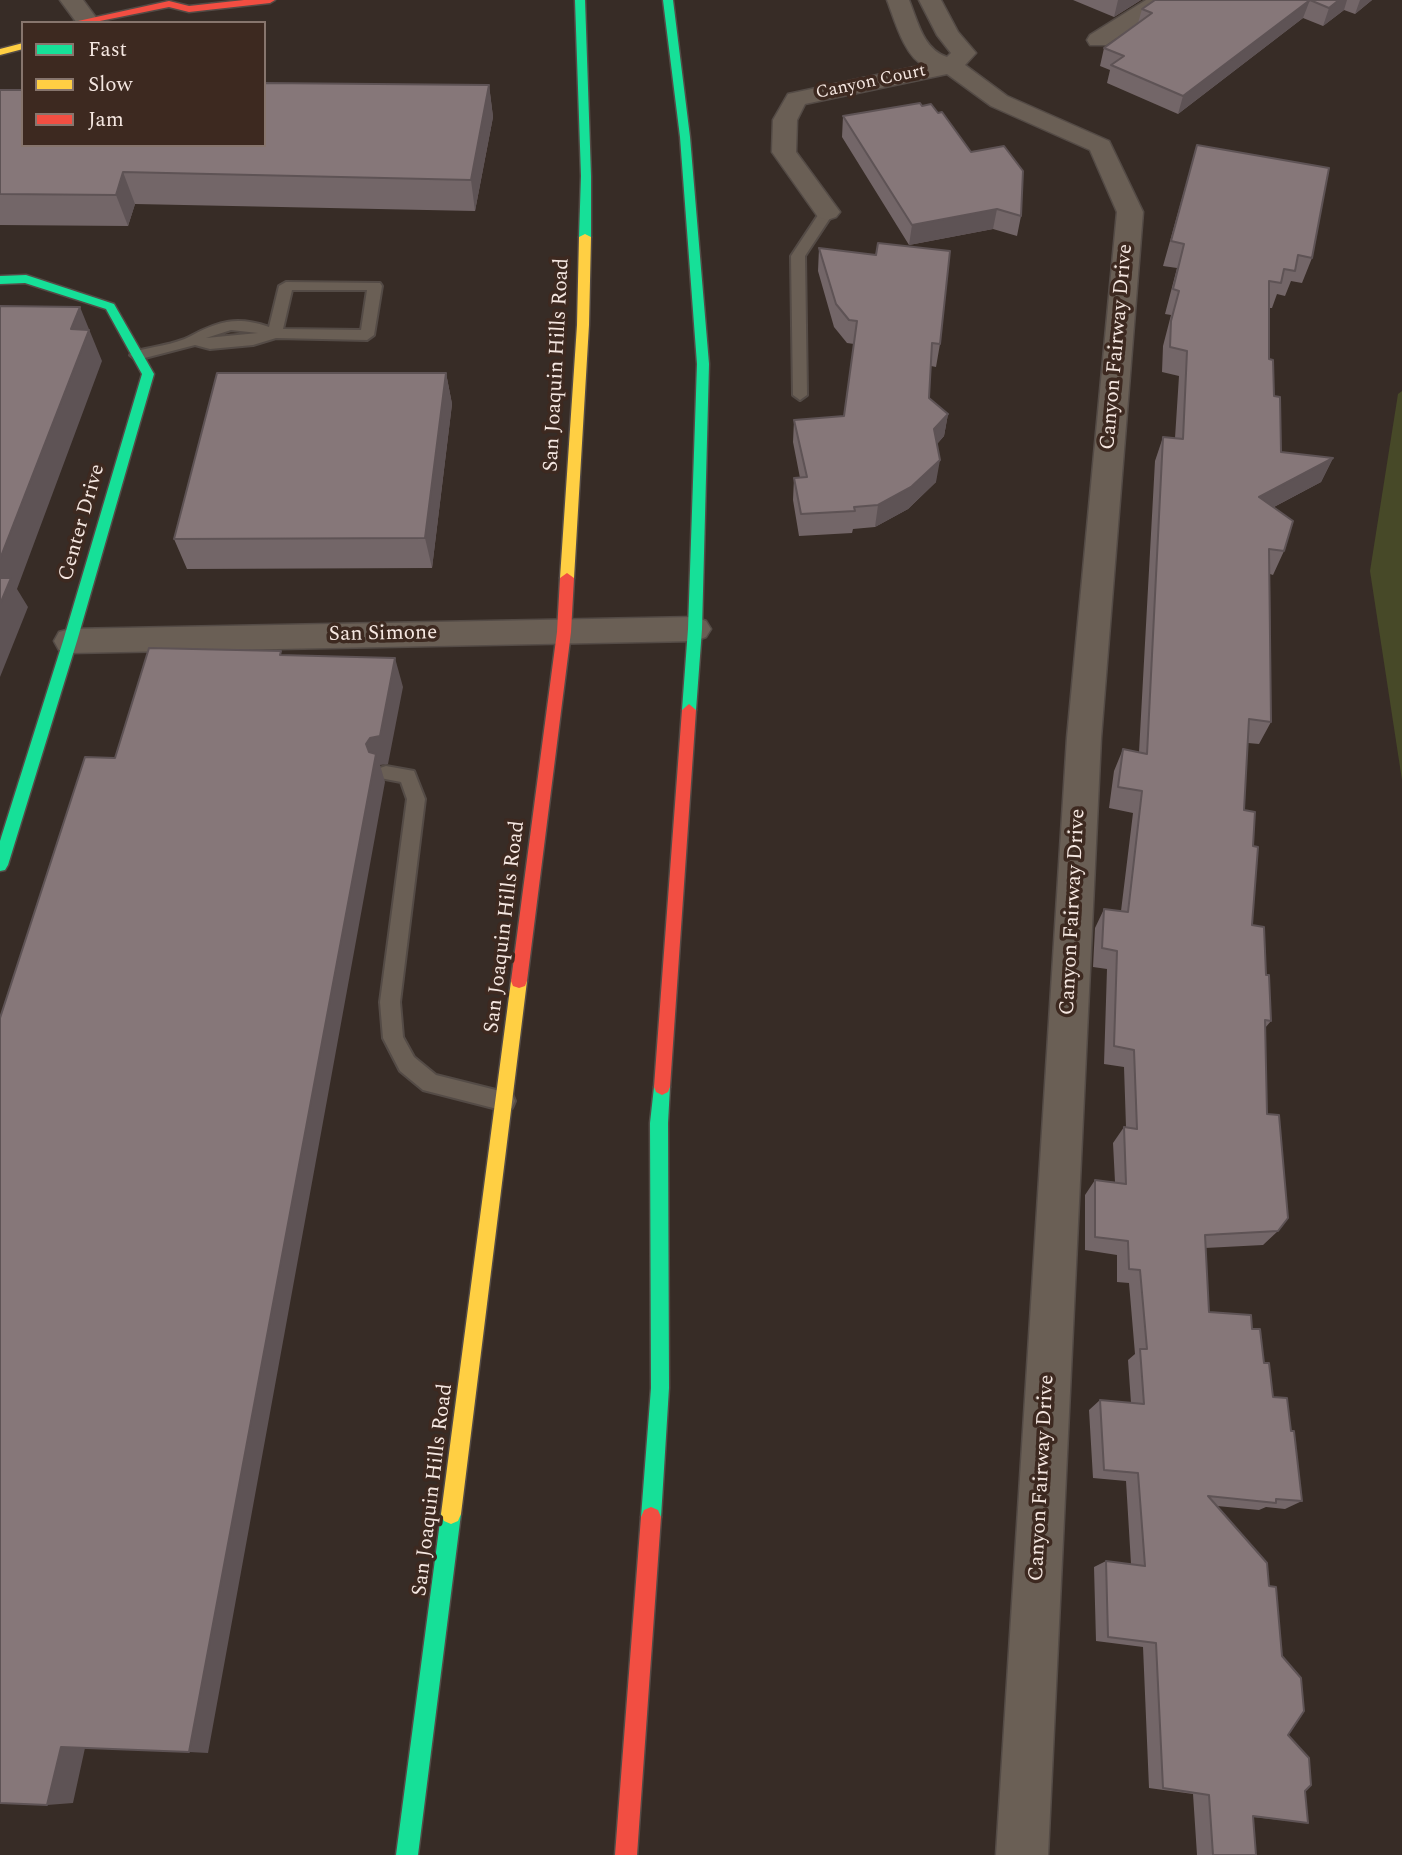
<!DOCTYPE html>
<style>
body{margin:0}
#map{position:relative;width:1402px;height:1855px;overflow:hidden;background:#372c26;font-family:Spectral,serif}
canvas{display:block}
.legend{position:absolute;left:21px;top:21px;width:245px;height:126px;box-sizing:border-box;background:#3d2920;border:2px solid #87756d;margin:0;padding:9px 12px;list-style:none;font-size:21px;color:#f5e7e1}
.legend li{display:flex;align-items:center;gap:14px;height:35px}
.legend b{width:35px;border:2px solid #87756d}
</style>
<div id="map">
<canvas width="1402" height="1855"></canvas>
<ul class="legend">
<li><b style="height:9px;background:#16e098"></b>Fast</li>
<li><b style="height:9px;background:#ffcf43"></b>Slow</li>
<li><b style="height:9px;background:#f24e42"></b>Jam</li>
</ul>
</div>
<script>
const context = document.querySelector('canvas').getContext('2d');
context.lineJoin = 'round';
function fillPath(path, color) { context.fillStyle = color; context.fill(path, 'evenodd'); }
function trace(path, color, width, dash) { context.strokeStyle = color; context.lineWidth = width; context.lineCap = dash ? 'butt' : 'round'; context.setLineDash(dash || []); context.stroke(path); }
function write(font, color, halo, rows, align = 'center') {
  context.font = font + ' Spectral,serif'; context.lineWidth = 7; context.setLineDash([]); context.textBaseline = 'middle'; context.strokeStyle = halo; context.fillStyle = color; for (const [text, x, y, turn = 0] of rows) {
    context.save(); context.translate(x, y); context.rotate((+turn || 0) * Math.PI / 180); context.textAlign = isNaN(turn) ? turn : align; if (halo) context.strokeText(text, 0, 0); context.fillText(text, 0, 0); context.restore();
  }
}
const green = new Path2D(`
 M 1402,391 L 1402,780 L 1370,571 L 1398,394 Z`);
const lane = new Path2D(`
 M 827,208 L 834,212 L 805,256 L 807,395 L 800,400 L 793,395 L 791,256 L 822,209 Z
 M 286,282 L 380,283 L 382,286 L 374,335 L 367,340 L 276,338 L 253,345 L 210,349 L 195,345 L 137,360 L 130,355 L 132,352 C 150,347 175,345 191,336 C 219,321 237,316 269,327 L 279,286 ZM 292,290 L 367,290 L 361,330 L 283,329 ZM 231,330 L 258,333 L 206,338 Z
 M 386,766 L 414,771 L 425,799 L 400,1002 L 403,1037 L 414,1057 L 436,1075 L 512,1094 L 515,1101 L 512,1108 L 505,1111 L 423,1090 L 400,1071 L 383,1038 L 380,1002 L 407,799 L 401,782 L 380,778 L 377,773 L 380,768 Z`);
const street = new Path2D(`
 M 60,0 L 83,0 L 97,19 L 95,23 L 77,23 Z
 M 887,0 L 909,0 C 918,22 923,49 947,57 L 951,53 L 937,35 L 919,0 L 941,0 L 958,32 L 976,53 L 965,65 L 1007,96 L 1109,141 L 1143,212 L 1101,738 L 1048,1855 L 996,1855 L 1067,738 L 1117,212 L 1090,150 L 991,106 L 947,74 L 805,104 L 797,120 L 796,152 L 840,212 L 836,217 L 827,220 L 818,217 L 772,152 L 773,120 L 788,94 L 924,65 C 905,58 894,18 887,0 Z
 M 1146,0 L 1172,0 L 1106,45 L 1090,45 L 1087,40 L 1090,35 Z
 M 695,617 L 706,621 L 711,629 L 706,637 L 695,641 L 70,653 L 59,650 L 54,641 L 59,632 L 70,629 Z`);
const fast = new Path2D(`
 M 575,0 L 585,0 L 591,176 L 591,237 L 585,240 L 579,237 L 581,176 Z
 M 663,0 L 673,0 L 690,137 L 709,364 L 702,629 L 696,710 L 689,716 L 682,710 L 688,629 L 697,364 L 680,137 Z
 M 26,275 L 114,304 L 154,374 L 77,641 L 8,865 L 5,870 L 0,871 L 0,841 L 63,641 L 142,374 L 106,309 L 25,283 L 0,284 L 0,276 Z
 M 662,1079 L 668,1082 L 670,1087 L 668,1123 L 669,1388 L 661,1517 L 658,1524 L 651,1527 L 644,1524 L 641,1517 L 651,1388 L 650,1123 L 654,1087 L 656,1082 Z
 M 451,1504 L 458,1507 L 461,1514 L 418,1855 L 396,1855 L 441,1514 L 444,1507 Z`);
const slow = new Path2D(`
 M 23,43 L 23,49 L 0,55 L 0,49 Z
 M 585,234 L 591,237 L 589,325 L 574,578 L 567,583 L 560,578 L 577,325 L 579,237 Z
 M 519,974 L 525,976 L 527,981 L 461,1514 L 458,1521 L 451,1524 L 444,1521 L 441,1514 L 511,981 L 513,976 Z`);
const jam = new Path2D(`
 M 244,0 L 275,0 L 270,3 L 189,12 L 169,7 L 90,23 L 69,23 L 169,1 L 189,6 Z
 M 567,573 L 574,578 L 571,632 L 527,981 L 525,986 L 519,988 L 513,986 L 511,981 L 557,632 L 560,578 Z
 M 689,704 L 696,710 L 670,1087 L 668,1092 L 662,1095 L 656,1092 L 654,1087 L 682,710 Z
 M 651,1507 L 658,1510 L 661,1517 L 637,1855 L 615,1855 L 641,1517 L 644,1510 Z`);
const wall = new Path2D(`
 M 1073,0 L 1141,0 L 1114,17 Z
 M 1155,0 L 1372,0 L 1355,14 L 1344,10 L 1323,26 L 1303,18 L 1178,114 L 1107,83 L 1110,70 L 1100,66 L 1104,48 L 1138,23 L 1142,9 Z
 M 489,85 L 493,117 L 475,211 L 135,204 L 128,226 L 0,225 L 0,90 L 23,145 Z
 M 922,106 L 971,152 L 1021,216 L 1017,236 L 993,229 L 909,245 L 842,137 L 843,116 Z
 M 1197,145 L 1312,258 L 1302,283 L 1291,281 L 1285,296 L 1277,294 L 1272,308 L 1269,308 L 1269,359 L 1281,452 L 1333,458 L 1321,482 L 1274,507 L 1284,551 L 1273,575 L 1270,574 L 1271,722 L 1259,744 L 1248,743 L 1244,810 L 1253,846 L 1252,925 L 1266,975 L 1271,1021 L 1265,1028 L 1267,1114 L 1278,1231 L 1263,1245 L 1205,1248 L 1209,1312 L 1252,1329 L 1264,1363 L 1273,1397 L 1291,1431 L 1302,1501 L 1285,1509 L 1266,1507 L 1259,1510 L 1217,1506 L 1269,1586 L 1288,1735 L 1305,1791 L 1308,1823 L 1253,1817 L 1256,1855 L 1197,1855 L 1193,1794 L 1149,1788 L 1143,1647 L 1096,1641 L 1094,1567 L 1106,1561 L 1131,1564 L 1126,1481 L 1093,1478 L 1089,1410 L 1100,1400 L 1131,1403 L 1128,1360 L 1135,1354 L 1129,1283 L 1117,1282 L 1117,1255 L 1085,1250 L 1085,1195 L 1095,1180 L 1115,1182 L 1113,1143 L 1124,1127 L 1126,1127 L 1124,1067 L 1104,1064 L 1107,969 L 1093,967 L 1095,928 L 1104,909 L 1121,911 L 1133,813 L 1109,808 L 1114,771 L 1123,749 L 1139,752 L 1155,461 L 1163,437 L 1175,438 L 1179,376 L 1162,372 L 1163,346 L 1171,315 L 1165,314 L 1177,268 L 1163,266 Z
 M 819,248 L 940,344 L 936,367 L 931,366 L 929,398 L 948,414 L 944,436 L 937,444 L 936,482 L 908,509 L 875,527 L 853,529 L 852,533 L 799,536 L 793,500 L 794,478 L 800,478 L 793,442 L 794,420 L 844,416 L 854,344 L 847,343 L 834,327 L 818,271 Z
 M 446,373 L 452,404 L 432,568 L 187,569 L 174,539 Z`);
const shadedWall = new Path2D(`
 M 1118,0 L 1141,0 L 1114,17 Z
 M 1310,0 L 1303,18 L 1178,114 L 1183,96 Z
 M 1339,0 L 1347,0 L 1344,10 L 1323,26 L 1329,8 Z
 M 1360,0 L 1372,0 L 1355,14 Z
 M 489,85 L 493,117 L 475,211 L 471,180 Z
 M 123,172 L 135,204 L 128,226 L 116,195 Z
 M 997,209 L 993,229 L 909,245 L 912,225 Z
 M 80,307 L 102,361 L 17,589 L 28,607 L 0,677 L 0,559 L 71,329 Z
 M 446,373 L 452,404 L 432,568 L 425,538 Z
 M 948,414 L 944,436 L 930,452 L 934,429 Z
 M 1333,458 L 1321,482 L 1249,520 L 1259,497 Z
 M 940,460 L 936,482 L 908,509 L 875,527 L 878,505 Z
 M 395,658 L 403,687 L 388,764 L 380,765 L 385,782 L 208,1753 L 189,1752 L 366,744 Z
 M 61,1747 L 85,1748 L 73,1803 L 47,1805 Z`);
const building = new Path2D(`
 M 1155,0 L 1339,0 L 1329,8 L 1310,0 L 1183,96 L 1111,65 L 1124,56 L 1104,48 L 1152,13 L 1142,9 Z
 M 264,83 L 489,85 L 471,180 L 123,172 L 116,195 L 0,194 L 0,90 L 23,90 L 23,145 L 264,145 Z
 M 920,103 L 922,106 L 931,104 L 938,113 L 942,112 L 971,152 L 1004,146 L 1023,171 L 1021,216 L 997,209 L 912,225 L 843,116 Z
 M 1197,145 L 1329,168 L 1312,258 L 1298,255 L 1295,271 L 1284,269 L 1281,283 L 1269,281 L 1269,359 L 1273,360 L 1274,396 L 1280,397 L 1281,452 L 1333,458 L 1259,497 L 1293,521 L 1284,551 L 1269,549 L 1271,722 L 1249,719 L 1244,810 L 1255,812 L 1253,846 L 1258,847 L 1252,925 L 1264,927 L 1266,975 L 1269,975 L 1271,1021 L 1265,1020 L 1267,1114 L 1279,1115 L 1288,1218 L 1278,1231 L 1205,1235 L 1209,1312 L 1251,1315 L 1252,1329 L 1260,1329 L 1264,1363 L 1269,1363 L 1273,1397 L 1287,1398 L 1291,1431 L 1294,1431 L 1302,1501 L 1276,1499 L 1276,1503 L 1208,1496 L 1267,1563 L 1269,1586 L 1276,1587 L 1282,1656 L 1301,1678 L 1304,1711 L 1288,1735 L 1309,1758 L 1311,1785 L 1305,1791 L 1308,1823 L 1253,1816 L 1256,1855 L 1213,1855 L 1209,1795 L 1163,1788 L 1156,1643 L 1108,1637 L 1106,1561 L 1145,1566 L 1138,1473 L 1104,1470 L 1100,1400 L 1144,1404 L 1140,1349 L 1147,1349 L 1140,1270 L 1129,1269 L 1128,1241 L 1095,1237 L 1095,1180 L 1126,1184 L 1124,1127 L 1137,1129 L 1134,1050 L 1114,1046 L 1117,951 L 1102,948 L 1104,909 L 1128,912 L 1142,791 L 1118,787 L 1123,749 L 1147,754 L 1163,437 L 1183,439 L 1187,351 L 1170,347 L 1171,321 L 1179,291 L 1173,289 L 1184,244 L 1171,241 Z
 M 878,243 L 950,251 L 940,344 L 932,343 L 929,398 L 948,414 L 934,429 L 940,460 L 911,487 L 878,505 L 854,507 L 855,511 L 801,514 L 794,478 L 807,477 L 794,420 L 844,416 L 857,321 L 849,320 L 836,304 L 819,248 L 876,255 Z
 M 0,306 L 80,307 L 71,329 L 89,330 L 0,559 Z
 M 217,373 L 446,373 L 425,538 L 174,539 Z
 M 0,578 L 11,578 L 0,604 Z
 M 149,648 L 281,651 L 280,655 L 395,658 L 380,736 L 370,738 L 366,744 L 369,752 L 376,754 L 189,1752 L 61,1747 L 47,1805 L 0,1803 L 0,1018 L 85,757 L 115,758 Z`);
const farStreetnames = [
 ["Canyon Court",871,83,-12]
];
const streetNames = [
 ["Canyon Fairway Drive",1118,347,-85],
 ["San Joaquin Hills Road",558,365,-87],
 ["Center Drive",83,523,-74],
 ["San Simone",383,635,-1],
 ["Canyon Fairway Drive",1074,912,-87],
 ["San Joaquin Hills Road",506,927,-83],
 ["Canyon Fairway Drive",1043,1478,-87],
 ["San Joaquin Hills Road",434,1490,-83]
];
fillPath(green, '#474928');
trace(lane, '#544b46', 4);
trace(street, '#544b46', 3);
trace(fast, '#544b46', 3);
trace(slow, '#544b46', 3);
trace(jam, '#544b46', 3);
fillPath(lane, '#6a5f55');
fillPath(street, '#6a5f55');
fillPath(fast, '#16e098');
fillPath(slow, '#ffcf43');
fillPath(jam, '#f24e42');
fillPath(wall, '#736668');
fillPath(shadedWall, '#5e5355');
fillPath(building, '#867779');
trace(building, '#5e5355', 2);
write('18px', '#f5e7e1', '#3d2920', farStreetnames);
write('21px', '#f5e7e1', '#3d2920', streetNames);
</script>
